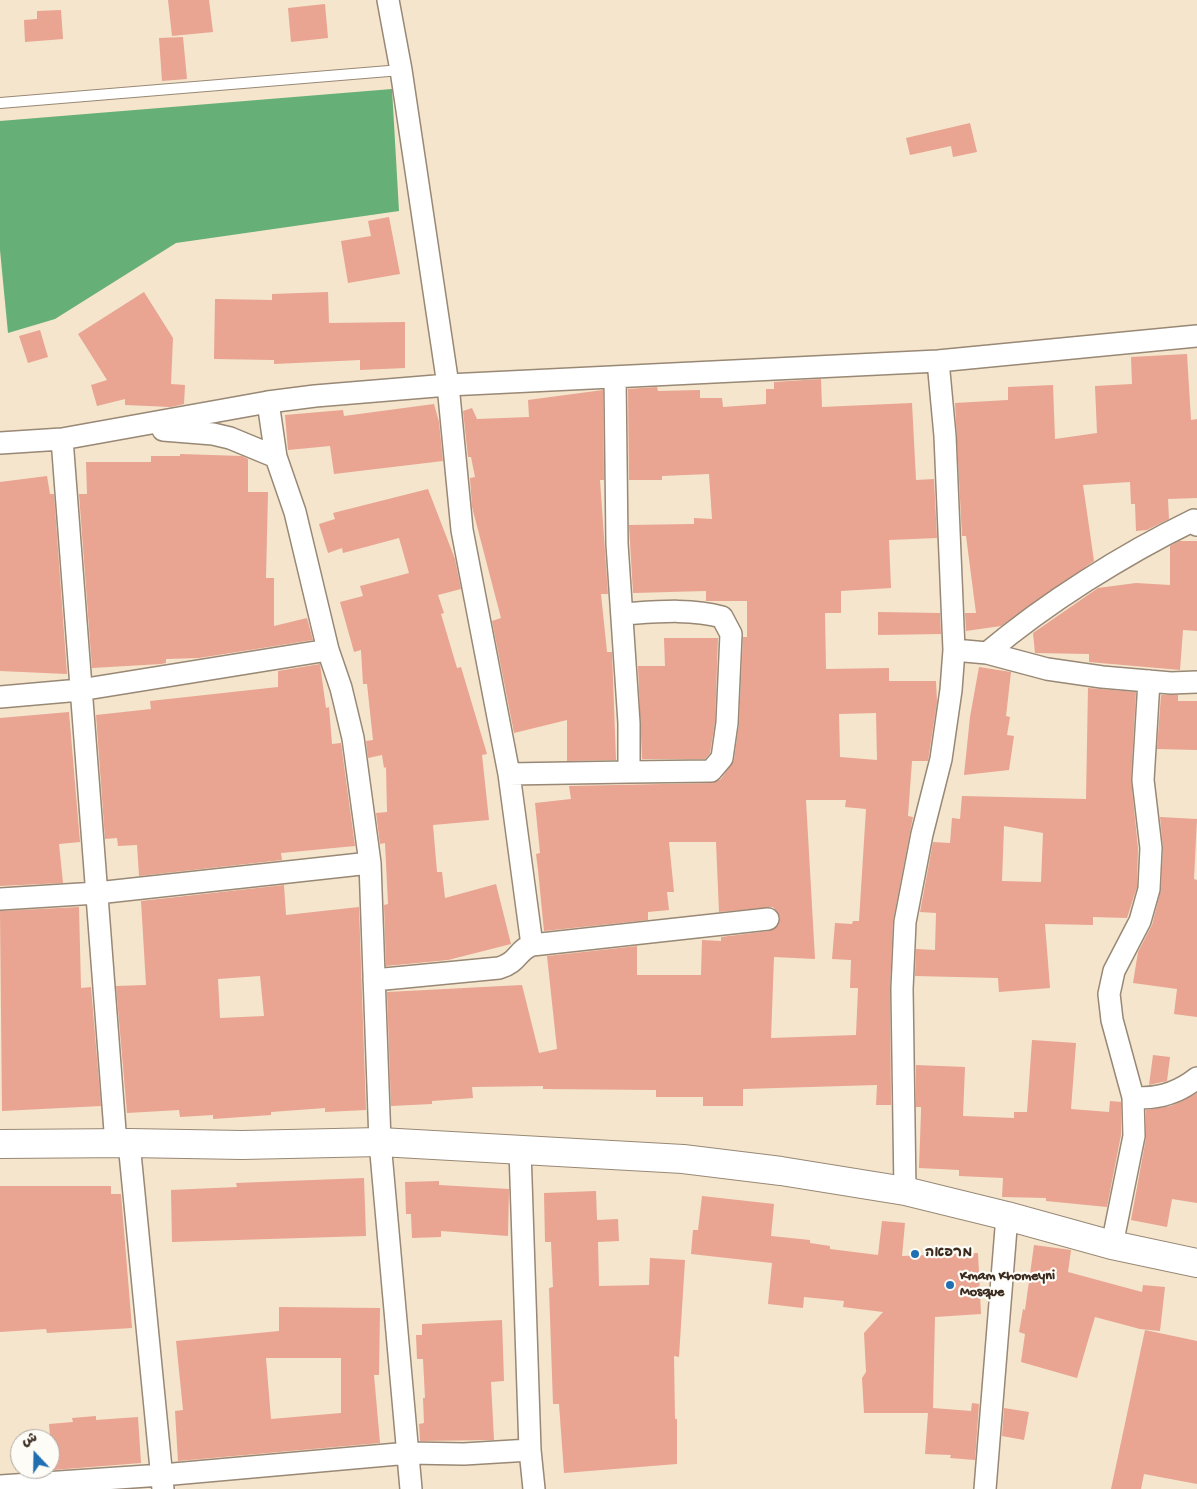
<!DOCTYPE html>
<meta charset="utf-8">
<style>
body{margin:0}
#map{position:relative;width:1197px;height:1489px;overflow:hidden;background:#f4e5cc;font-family:"Gochi Hand","Playpen Sans Arabic",sans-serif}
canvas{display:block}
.north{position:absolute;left:10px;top:1429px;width:50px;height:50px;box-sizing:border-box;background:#fdfcf7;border:1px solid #afa8a0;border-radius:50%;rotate:339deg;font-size:14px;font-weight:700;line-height:20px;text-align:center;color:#3b2a1e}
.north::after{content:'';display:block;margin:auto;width:18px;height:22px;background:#1f6fb2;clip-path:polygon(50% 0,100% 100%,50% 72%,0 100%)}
</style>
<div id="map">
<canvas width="1197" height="1489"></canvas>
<div class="north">ش</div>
</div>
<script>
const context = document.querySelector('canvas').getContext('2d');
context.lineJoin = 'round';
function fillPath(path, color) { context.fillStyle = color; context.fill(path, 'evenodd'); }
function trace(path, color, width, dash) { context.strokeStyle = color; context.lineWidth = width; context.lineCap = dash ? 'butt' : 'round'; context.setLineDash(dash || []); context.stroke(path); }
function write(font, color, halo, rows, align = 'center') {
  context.font = font + ' "Gochi Hand","Playpen Sans Hebrew",sans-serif'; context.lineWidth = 4.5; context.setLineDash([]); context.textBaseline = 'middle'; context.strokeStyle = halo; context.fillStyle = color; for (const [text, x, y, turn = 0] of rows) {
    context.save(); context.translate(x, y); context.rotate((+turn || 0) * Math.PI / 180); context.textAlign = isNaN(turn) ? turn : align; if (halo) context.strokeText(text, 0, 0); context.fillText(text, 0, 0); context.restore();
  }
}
const forest = new Path2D(`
 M 392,89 L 399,211 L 176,243 L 55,319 L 8,333 L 0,250 L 0,121 Z`);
const building = new Path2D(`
 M 168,0 L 209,0 L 213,32 L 172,36 Z
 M 325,4 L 328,38 L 291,42 L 288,8 Z
 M 61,10 L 63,39 L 25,42 L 24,20 L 37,19 L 37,11 Z
 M 183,37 L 187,79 L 162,81 L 159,38 Z
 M 970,123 L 977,152 L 953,157 L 951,146 L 910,155 L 906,138 Z
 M 389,217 L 400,274 L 348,283 L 341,241 L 371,236 L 368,221 Z
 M 144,292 L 173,338 L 171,384 L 185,385 L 184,404 L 171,407 L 125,405 L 125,399 L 97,406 L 91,385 L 107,380 L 78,334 Z
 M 328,292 L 329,323 L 405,322 L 405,368 L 360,370 L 360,360 L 274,364 L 274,360 L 214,359 L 215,299 L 272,300 L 272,294 Z
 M 40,330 L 48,357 L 28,363 L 19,336 Z
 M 1187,354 L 1191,420 L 1197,419 L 1197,498 L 1168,499 L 1169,519 L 1147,530 L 1136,531 L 1135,504 L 1131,504 L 1130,482 L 1083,485 L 1094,561 L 1001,626 L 966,631 L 965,613 L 976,613 L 966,536 L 962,536 L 955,403 L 1008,400 L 1008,387 L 1053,385 L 1055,439 L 1097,433 L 1095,386 L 1132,384 L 1131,357 Z
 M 821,379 L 822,407 L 912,403 L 916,480 L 934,479 L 937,538 L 889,540 L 891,588 L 841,591 L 841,613 L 825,613 L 826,669 L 889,668 L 889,681 L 936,681 L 937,702 L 928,761 L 912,761 L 908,816 L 913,817 L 893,921 L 890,989 L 891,1105 L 876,1105 L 877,1085 L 743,1089 L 743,1106 L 703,1106 L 703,1097 L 656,1097 L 656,1090 L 543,1089 L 543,1086 L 472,1087 L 473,1098 L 432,1101 L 432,1104 L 391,1106 L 387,992 L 522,985 L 539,1053 L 557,1049 L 547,956 L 637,946 L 637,975 L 701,975 L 702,940 L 721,941 L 721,937 L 769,931 L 779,924 L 780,917 L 773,907 L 719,912 L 716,842 L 669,842 L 674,892 L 667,892 L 669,910 L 648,912 L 648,920 L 544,931 L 538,870 L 536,854 L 540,853 L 535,803 L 571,799 L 569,786 L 712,783 L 721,779 L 734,760 L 739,724 L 743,637 L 747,637 L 747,601 L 706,601 L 706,591 L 633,593 L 629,525 L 694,524 L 694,518 L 712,519 L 709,474 L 662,476 L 662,480 L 629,480 L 628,389 L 657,387 L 658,391 L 700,390 L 700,398 L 722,398 L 723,407 L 766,404 L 766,389 L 774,389 L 774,382 ZM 876,713 L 877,760 L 840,757 L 839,714 ZM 806,800 L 846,800 L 845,807 L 866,809 L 859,921 L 853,921 L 852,924 L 835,923 L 832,959 L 851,960 L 850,988 L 858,988 L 856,1035 L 771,1038 L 774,957 L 815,959 Z
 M 603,390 L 604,480 L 600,480 L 608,594 L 601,594 L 607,652 L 612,652 L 616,760 L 567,761 L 567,720 L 514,733 L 492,621 L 501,618 L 472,507 L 470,478 L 475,477 L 471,457 L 468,457 L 463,411 L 472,408 L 477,419 L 529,417 L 528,400 Z
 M 434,404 L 439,422 L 443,461 L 334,474 L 330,446 L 288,450 L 285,415 L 343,410 L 344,416 Z
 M 180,454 L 242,456 L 248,459 L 248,492 L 268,492 L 266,578 L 274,578 L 274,626 L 307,618 L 313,640 L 199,658 L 166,659 L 166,663 L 161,664 L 92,668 L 79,494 L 87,494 L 86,462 L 151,462 L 151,456 L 180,456 Z
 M 47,476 L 50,494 L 54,494 L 67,674 L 0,671 L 0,482 Z
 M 428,489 L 455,559 L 461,589 L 438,595 L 444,613 L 441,614 L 457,668 L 461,667 L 487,754 L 482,755 L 489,820 L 433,825 L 437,872 L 442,872 L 445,898 L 496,884 L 511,944 L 448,960 L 386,966 L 384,905 L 388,904 L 385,843 L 380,844 L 376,813 L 387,812 L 386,767 L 384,768 L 382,755 L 368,758 L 366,741 L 373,740 L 367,684 L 363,684 L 361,650 L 354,652 L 340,602 L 363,596 L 360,586 L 409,573 L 399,538 L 343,553 L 342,548 L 328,553 L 319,524 L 335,519 L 333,513 Z
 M 1179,541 L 1197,541 L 1197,631 L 1183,630 L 1180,670 L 1089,662 L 1089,654 L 1035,653 L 1033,633 L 1098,588 L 1136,583 L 1170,585 L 1170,546 Z
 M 878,612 L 940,613 L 941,634 L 878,635 Z
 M 664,638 L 718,638 L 715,722 L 710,753 L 705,759 L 642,759 L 638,666 L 665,666 Z
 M 320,664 L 326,708 L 329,707 L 332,744 L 341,743 L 355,846 L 281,853 L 282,860 L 139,876 L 137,845 L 118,846 L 117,838 L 105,839 L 96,715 L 151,709 L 150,701 L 278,687 L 278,671 Z
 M 979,667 L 1011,672 L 1006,716 L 1010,717 L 1007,735 L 1014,736 L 1009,770 L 964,775 L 970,717 Z
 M 1088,688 L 1136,692 L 1131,779 L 1138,848 L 1137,887 L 1127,918 L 1093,917 L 1093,925 L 1045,924 L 1050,988 L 999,992 L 998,978 L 915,976 L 916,949 L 935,950 L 936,913 L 920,912 L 933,842 L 950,843 L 952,818 L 960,819 L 962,796 L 1086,799 ZM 1004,826 L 1043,833 L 1041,882 L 1002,881 Z
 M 1161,695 L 1178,695 L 1178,701 L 1197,701 L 1197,750 L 1157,749 Z
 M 69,712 L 80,842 L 59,844 L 63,883 L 0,886 L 0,718 Z
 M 1160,817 L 1197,819 L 1194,879 L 1197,880 L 1197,1017 L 1174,1014 L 1177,989 L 1133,983 L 1138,952 L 1152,925 L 1161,890 L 1163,848 Z
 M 284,885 L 286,915 L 359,907 L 366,1110 L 325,1112 L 325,1108 L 271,1112 L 271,1115 L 213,1119 L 213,1115 L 180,1117 L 179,1110 L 127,1113 L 116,986 L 146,985 L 141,901 ZM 260,976 L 264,1016 L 220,1018 L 218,979 Z
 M 79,907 L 81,988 L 91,987 L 101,1106 L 2,1111 L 0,911 Z
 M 1032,1040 L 1076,1043 L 1071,1109 L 1109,1112 L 1110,1101 L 1121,1102 L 1121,1135 L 1107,1207 L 1046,1201 L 1046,1198 L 1002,1197 L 1003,1178 L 959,1176 L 959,1170 L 919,1168 L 921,1112 L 921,1107 L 916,1107 L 916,1065 L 965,1067 L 963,1116 L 1014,1118 L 1014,1112 L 1027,1112 Z
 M 1153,1055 L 1170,1057 L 1167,1081 L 1149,1085 Z
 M 1197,1093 L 1197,1203 L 1172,1199 L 1167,1227 L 1131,1220 L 1146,1138 L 1146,1110 L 1171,1106 Z
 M 364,1178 L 366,1236 L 172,1242 L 171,1190 L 237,1187 L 236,1183 Z
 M 439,1181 L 439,1185 L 509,1189 L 508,1236 L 441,1231 L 441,1237 L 412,1238 L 411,1214 L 406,1214 L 405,1182 Z
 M 0,1186 L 111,1186 L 111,1194 L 121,1194 L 132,1328 L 47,1333 L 46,1329 L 0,1332 Z
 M 596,1191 L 597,1220 L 618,1219 L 619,1241 L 598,1242 L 599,1286 L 649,1285 L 650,1258 L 685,1260 L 679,1357 L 674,1356 L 675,1419 L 677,1419 L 677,1464 L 564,1473 L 559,1404 L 553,1404 L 549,1288 L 553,1287 L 551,1242 L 545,1242 L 544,1193 Z
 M 702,1196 L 774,1204 L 771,1236 L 810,1240 L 810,1243 L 830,1246 L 830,1249 L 878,1255 L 882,1221 L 905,1223 L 902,1256 L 978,1253 L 981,1314 L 935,1317 L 933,1408 L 971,1411 L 972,1403 L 979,1404 L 975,1460 L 950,1458 L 951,1455 L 925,1454 L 928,1413 L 864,1413 L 862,1378 L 866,1372 L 864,1333 L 883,1312 L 843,1307 L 844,1301 L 804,1297 L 803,1308 L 768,1304 L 772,1263 L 691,1254 L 693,1230 L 698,1230 Z
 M 1034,1245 L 1071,1250 L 1068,1272 L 1142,1292 L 1143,1285 L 1165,1287 L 1160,1331 L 1140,1329 L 1095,1317 L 1077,1378 L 1021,1362 L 1025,1334 L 1019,1332 L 1023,1309 L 1025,1310 Z
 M 279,1307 L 380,1308 L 379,1375 L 374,1375 L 380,1443 L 178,1461 L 175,1411 L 183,1410 L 176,1341 L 279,1331 ZM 266,1358 L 341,1358 L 341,1413 L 271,1419 Z
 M 502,1320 L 504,1381 L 491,1382 L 494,1440 L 420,1441 L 419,1424 L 424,1423 L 423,1398 L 425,1398 L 423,1359 L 417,1359 L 416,1335 L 422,1335 L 422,1324 Z
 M 1145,1330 L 1197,1341 L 1197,1484 L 1144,1474 L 1141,1489 L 1111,1489 Z
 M 1004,1408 L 1029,1412 L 1024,1440 L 1002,1436 Z
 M 96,1416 L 96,1420 L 138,1417 L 141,1463 L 53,1470 L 49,1424 L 73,1422 L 72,1418 Z`);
const service = new Path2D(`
 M 0,103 L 401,70`);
const minor = new Path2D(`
 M 268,402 L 276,457 L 295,512 L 328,650 L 341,688 L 353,738 L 370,863 L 380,1142 L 411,1489
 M 163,430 L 213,434 L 230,438 L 276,457
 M 62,439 L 116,1144
 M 0,443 L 62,439 L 268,402 L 315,396 L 448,385 L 938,361 L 1197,336
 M 622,614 C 654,612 690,608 722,617 L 731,634 L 727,723 L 722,758 L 711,771 L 629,772
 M 954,650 L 987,653 L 1047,669 L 1102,677 L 1171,683 L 1197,682
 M 987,653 C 1046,603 1124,554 1194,520 L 1197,525
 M 0,697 L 80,690 L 328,650
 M 509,774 L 629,772 L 629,723 L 617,544 L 615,377
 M 0,899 L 97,893 L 370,863
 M 532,945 L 768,919
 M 374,980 L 499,968 C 519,962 517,950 532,945 L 509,774 L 462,530 L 448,385 L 401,70 L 388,0
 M 1133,1097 L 1112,1020 L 1109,994 L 1114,971 L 1140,921 L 1149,889 L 1151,848 L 1143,780 L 1149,681
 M 129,1143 L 163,1489
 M 905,1191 L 902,989 L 905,922 L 922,834 L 941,759 L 951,690 L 954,650 L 945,436 L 938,361
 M 1112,1245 L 1134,1136 L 1133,1097 C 1157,1100 1178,1093 1197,1078
 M 530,1450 L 534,1489
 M 0,1486 L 162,1475 L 409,1453 L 464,1454 L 530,1450 L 520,1150
 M 985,1489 L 1007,1216`);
const primary = new Path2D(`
 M 0,1144 L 129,1143 L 242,1145 L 380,1142 L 683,1159 L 781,1171 L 905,1191 L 1007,1216 L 1112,1245 L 1197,1263`);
const markers = [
 [915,1254,5,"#1f6fb2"],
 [950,1285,5,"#1f6fb2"]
];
const poiNames = [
 ["מרפאה",925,1254],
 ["Kmam Khomeyni",960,1277],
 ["Mosque",960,1293]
];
fillPath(forest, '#66af76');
fillPath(building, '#e9a492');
trace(service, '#988875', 12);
trace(minor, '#988875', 24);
trace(primary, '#988875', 30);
trace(service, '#fff', 10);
trace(minor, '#fff', 21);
trace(primary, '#fff', 28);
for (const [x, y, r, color] of markers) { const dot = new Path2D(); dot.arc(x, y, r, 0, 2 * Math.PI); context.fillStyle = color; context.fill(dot); trace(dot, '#fdfcf7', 2); }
write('bold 14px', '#3b2a1e', '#fdfcf7', poiNames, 'left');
</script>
